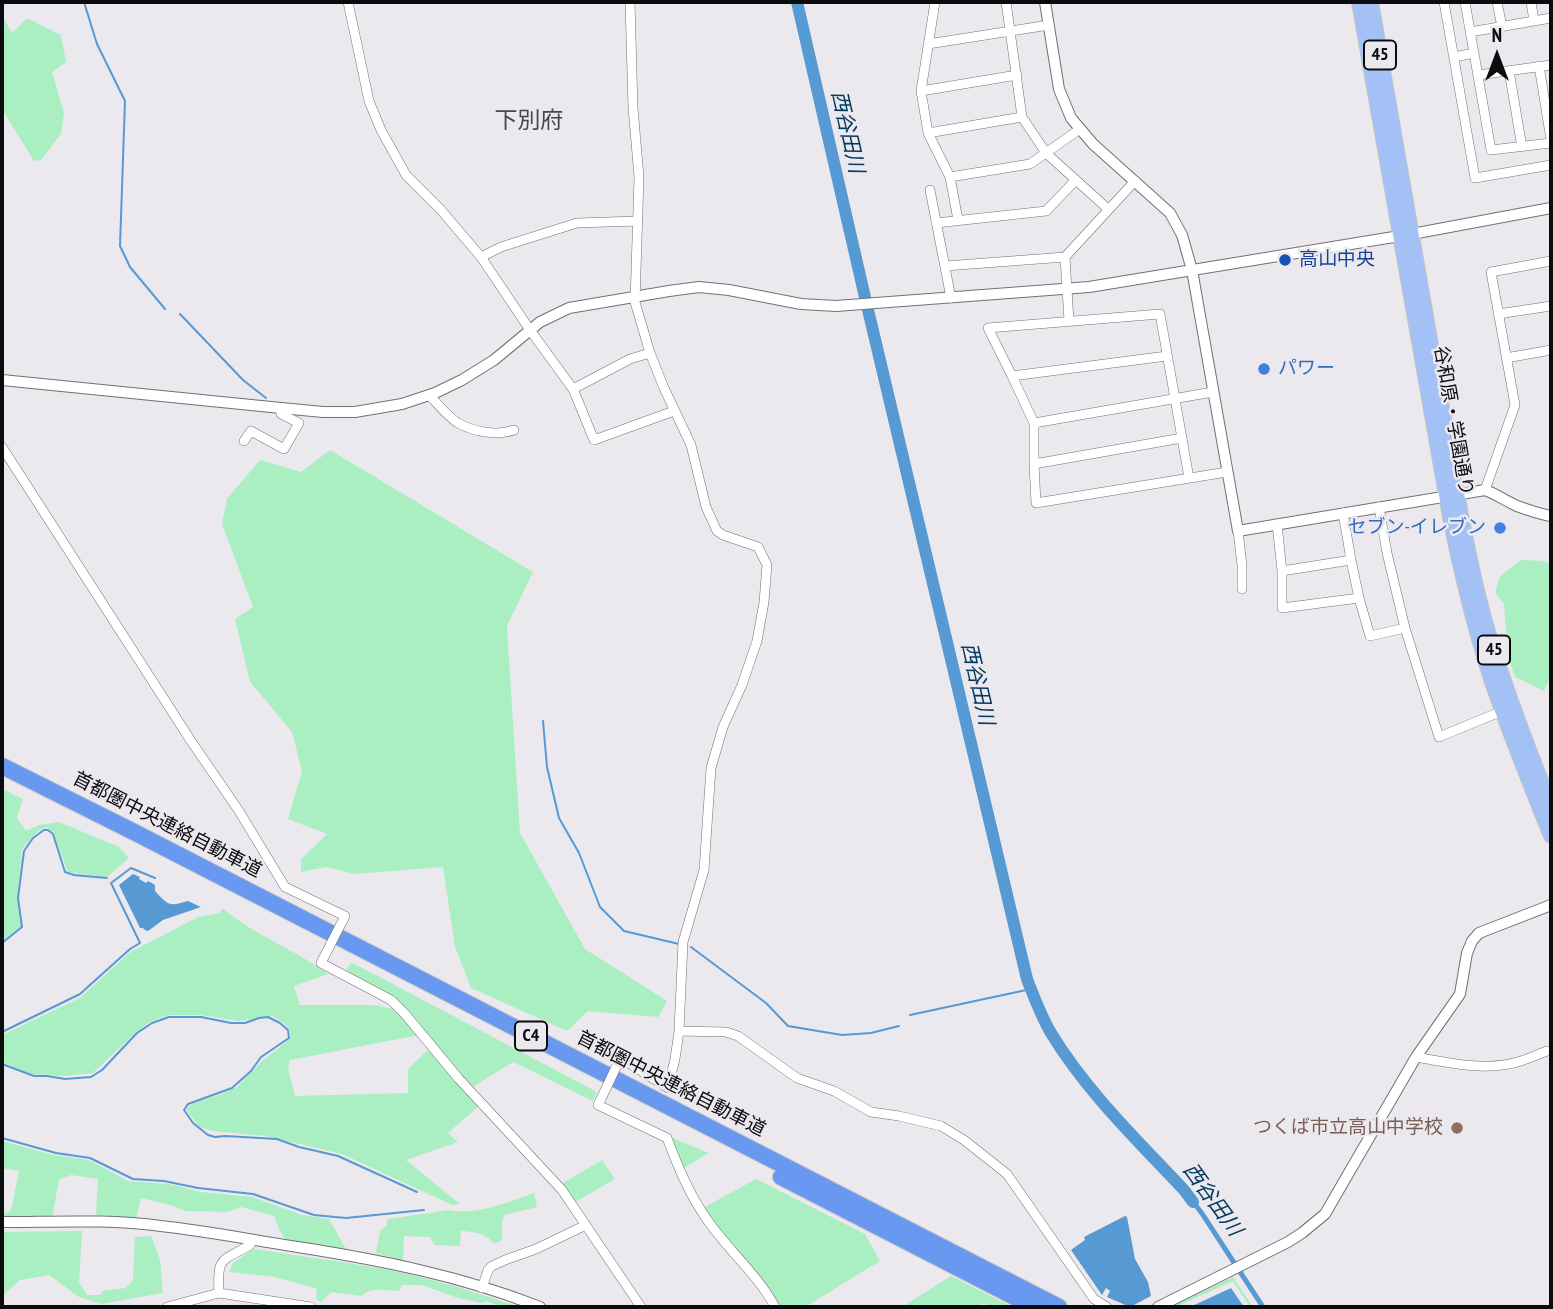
<!DOCTYPE html>
<meta charset="utf-8">
<style>
body{margin:0}
#map{position:relative;width:1553px;height:1309px;overflow:hidden;background:#ebe9ed;font-family:"PT Sans Narrow",sans-serif}
canvas{display:block}
.frame{position:absolute;inset:0;border:4px solid #0c0b0d;pointer-events:none}
.north{position:absolute;left:1462px;top:21px;width:70px;height:70px;-webkit-text-stroke:5px #ebe9ed;paint-order:stroke;rotate:0deg;font-size:19px;font-weight:700;line-height:28px;text-align:center;color:#0c0b0d}
.north::after{content:'';display:block;margin:auto;width:24px;height:32px;background:#0c0b0d;clip-path:polygon(50% 0,100% 100%,50% 72%,0 100%)}
</style>
<div id="map">
<canvas width="1553" height="1309"></canvas>
<div class="frame"></div>
<div class="north">N</div>
</div>
<script>
const context = document.querySelector('canvas').getContext('2d');
context.lineJoin = 'round';
function fillPath(path, color) { context.fillStyle = color; context.fill(path, 'evenodd'); }
function trace(path, color, width, dash) { context.strokeStyle = color; context.lineWidth = width; context.lineCap = dash ? 'butt' : 'round'; context.setLineDash(dash || []); context.stroke(path); }
function write(font, color, halo, rows, align = 'center') {
  context.font = font + ' "PT Sans Narrow","Noto Sans JP",sans-serif'; context.lineWidth = 5; context.setLineDash([]); context.textBaseline = 'middle'; context.strokeStyle = halo; context.fillStyle = color; for (const [text, x, y, turn = 0] of rows) {
    context.save(); context.translate(x, y); context.rotate((+turn || 0) * Math.PI / 180); context.textAlign = isNaN(turn) ? turn : align; if (halo) context.strokeText(text, 0, 0); context.fillText(text, 0, 0); context.restore();
  }
}
const green = new Path2D(`
 M 27,18 L 61,35 L 66,62 L 52,72 L 64,113 L 61,134 L 41,160 L 34,161 L 2,109 L 2,19 L 5,21 L 12,33 Z
 M 330,450 L 533,572 L 507,626 L 520,833 L 585,949 L 667,1001 L 658,1017 L 588,1011 L 567,1031 L 471,988 L 455,947 L 443,867 L 355,874 L 326,867 L 301,872 L 301,859 L 327,834 L 288,819 L 302,771 L 292,732 L 250,682 L 235,619 L 253,607 L 222,524 L 227,499 L 260,460 L 301,472 Z
 M 1521,560 L 1543,561 L 1551,564 L 1551,676 L 1544,691 L 1515,677 L 1508,657 L 1504,604 L 1495,592 L 1500,576 Z
 M 2,789 L 23,799 L 17,818 L 26,831 L 39,825 L 59,822 L 119,847 L 129,858 L 107,877 L 68,872 L 53,832 L 46,827 L 36,833 L 22,849 L 17,898 L 21,927 L 2,941 Z
 M 222,908 C 254,935 294,949 328,974 L 294,986 L 300,1005 L 373,1005 L 399,1010 L 419,1035 L 290,1060 L 288,1068 L 295,1096 L 408,1093 L 408,1069 L 430,1048 L 479,1106 L 448,1133 L 458,1142 L 406,1160 L 460,1204 L 452,1205 L 342,1154 L 266,1136 L 213,1131 L 199,1127 L 186,1109 L 193,1103 L 219,1095 L 237,1087 L 261,1062 L 291,1038 C 291,1026 283,1022 273,1016 L 239,1021 L 201,1015 L 171,1015 L 162,1017 L 148,1023 L 135,1033 L 93,1073 L 64,1076 L 30,1074 L 2,1062 L 2,1035 L 80,998 L 129,953 L 198,917 L 220,913 Z
 M 351,962 L 597,1092 L 593,1101 L 513,1062 L 471,1088 L 410,1012 L 395,1000 L 346,971 Z
 M 670,1137 L 709,1153 L 684,1168 Z
 M 2,1141 L 53,1155 L 89,1160 L 128,1181 L 169,1184 L 201,1192 L 252,1197 L 302,1215 L 329,1219 L 347,1251 L 287,1242 L 280,1231 L 274,1216 L 241,1207 L 228,1212 L 185,1211 L 170,1205 L 141,1198 L 136,1218 L 96,1215 L 98,1179 L 71,1175 L 59,1180 L 52,1218 L 3,1218 L 2,1214 L 11,1211 L 19,1171 L 2,1168 Z
 M 602,1160 L 615,1179 L 574,1203 L 561,1184 Z
 M 756,1179 L 865,1234 L 880,1261 L 805,1307 L 778,1307 L 703,1208 Z
 M 534,1193 L 537,1207 L 504,1215 L 502,1222 L 502,1240 L 494,1244 C 485,1232 474,1232 461,1231 L 460,1246 L 435,1245 L 430,1237 L 404,1236 L 403,1261 L 376,1253 L 380,1231 L 387,1225 L 387,1220 L 389,1219 L 449,1210 C 477,1216 508,1202 534,1193 Z
 M 82,1231 L 79,1282 L 87,1295 L 101,1295 L 102,1291 L 126,1288 L 133,1280 L 135,1237 L 151,1236 L 160,1260 L 163,1293 L 101,1304 L 79,1297 L 49,1275 L 20,1280 L 2,1296 L 2,1232 Z
 M 253,1249 C 293,1255 332,1260 372,1267 C 421,1275 471,1290 518,1307 L 502,1307 L 486,1301 L 482,1303 L 458,1298 L 422,1285 L 402,1285 L 399,1291 C 388,1291 370,1286 362,1296 L 331,1292 L 321,1302 L 316,1299 L 317,1289 L 275,1277 L 229,1272 L 233,1263 Z
 M 951,1276 L 1012,1307 L 990,1307 L 984,1303 L 977,1307 L 902,1307 Z
 M 1233,1277 L 1253,1307 L 1250,1307 L 1233,1281 L 1176,1307 L 1171,1307 Z`);
const water = new Path2D(`
 M 133,874 L 140,877 L 139,879 L 146,883 L 148,881 L 155,885 L 155,891 C 168,905 169,907 188,901 L 201,907 L 163,920 L 148,931 L 145,930 L 143,928 L 140,928 L 119,885 Z
 M 1186,1188 L 1204,1212 L 1266,1307 L 1260,1307 L 1200,1215 L 1182,1191 Z
 M 1125,1216 L 1127,1217 L 1135,1259 L 1148,1282 L 1151,1296 L 1130,1307 L 1107,1297 L 1110,1291 L 1106,1288 L 1102,1295 L 1071,1250 L 1085,1240 L 1084,1237 Z
 M 1231,1288 L 1244,1307 L 1190,1307 Z`);
const stream = new Path2D(`
 M 84,2 L 97,44 L 125,101 L 120,246 L 130,267 L 165,309
 M 180,314 L 243,380 L 266,398
 M 543,721 L 547,767 L 559,818 L 579,853 L 600,907 L 624,931 L 679,944
 M 2,943 L 22,927 L 18,898 L 24,851 L 33,838 L 44,830 L 48,830 L 53,834 L 65,872 L 74,875 L 107,878
 M 691,947 L 766,1003 L 788,1026 L 842,1035 L 871,1033 L 899,1026
 M 910,1015 L 1031,989
 M 2,1032 L 80,994 L 130,949 L 140,943 L 111,883 L 131,868 L 155,878
 M 2,1064 L 34,1076 L 47,1076 L 65,1079 L 91,1077 L 102,1070 L 137,1033 L 152,1023 L 169,1017 L 201,1017 L 231,1023 L 245,1023 L 259,1018 L 268,1017 L 280,1023 L 288,1030 L 289,1038 L 261,1057 L 251,1071 L 232,1088 L 188,1104 L 184,1110 L 193,1123 L 208,1135 L 215,1137 L 225,1136 L 277,1139 L 299,1147 L 338,1156 L 417,1192
 M 2,1138 L 56,1153 L 90,1158 L 133,1179 L 164,1181 L 198,1188 L 253,1194 L 314,1215 L 346,1218 L 424,1210`);
const river = new Path2D(`
 M 797,2 L 864,293 L 1027,979 C 1034,997 1041,1016 1051,1033 C 1086,1091 1138,1141 1184,1190 L 1193,1202`);
const minor = new Path2D(`
 M 348,2 L 369,101 L 381,130 L 406,175 L 441,210 L 481,257 L 530,330 L 573,389 L 594,440 L 674,411
 M 935,2 L 921,91 L 928,133 L 950,177 L 958,220
 M 1006,2 L 1022,117 L 1046,153 L 1108,209
 M 1444,2 L 1475,178 L 1551,165
 M 1465,2 L 1491,150 L 1551,143
 M 1497,2 L 1502,27
 M 1531,2 L 1534,21
 M 1470,32 L 1551,18
 M 928,44 L 1049,25
 M 1454,57 L 1474,53
 M 1539,66 L 1551,140
 M 1509,71 L 1522,147
 M 1478,75 L 1551,65
 M 921,91 L 1017,75
 M 928,133 L 1022,117
 M 950,177 L 1030,164 L 1080,129
 M 930,190 L 951,298
 M 936,223 L 1046,211 L 1076,180
 M 481,257 L 501,247 L 577,223 L 638,221
 M 1065,257 L 1069,321
 M 945,266 L 1065,257 L 1135,181
 M 1498,314 L 1551,306
 M 1506,358 L 1551,350
 M 1012,376 L 988,328 L 1160,314 L 1189,478
 M 573,389 L 630,359 L 650,353
 M 429,395 C 438,404 447,416 458,423 C 474,432 497,436 514,430
 M 1034,423 L 1012,376 L 1167,356
 M 1182,438 L 1034,464 L 1036,503 L 1227,472
 M 244,441 L 251,431 L 284,449 L 299,423 L 281,414 L 281,408
 M 2,447 L 191,741 L 239,811 L 285,887 L 345,916 L 343,920
 M 1034,464 L 1034,423 L 1213,392
 M 1485,490 L 1515,405 L 1491,272 L 1551,261
 M 1277,524 L 1282,571 L 1282,608 L 1359,598 L 1351,560 L 1343,513
 M 1238,531 L 1242,565 L 1242,589
 M 1282,571 L 1351,560
 M 1359,598 L 1370,636 L 1405,628 L 1387,553 L 1379,507
 M 1405,628 L 1439,737 L 1502,711
 M 323,959 L 321,963 L 391,1000 L 405,1014 L 459,1079 L 562,1190 L 641,1307
 M 679,1031 L 726,1032 L 738,1036 L 797,1078 L 834,1091 L 871,1112 L 899,1116 L 941,1126 L 964,1140 L 1007,1174 L 1094,1299 L 1107,1307
 M 1416,1057 C 1450,1063 1487,1072 1521,1061 C 1530,1058 1539,1054 1547,1051
 M 618,1063 L 621,1058 L 668,1088 L 675,1059 L 679,1031 L 683,942 L 704,870 L 711,768 L 723,727 L 742,685 L 757,641 L 764,602 L 767,565 L 758,547 L 723,535 L 717,531 L 706,507 L 691,445 L 664,388 L 650,353 L 635,302 L 639,177 L 633,108 L 630,2
 M 600,1101 L 598,1105 L 667,1138 C 678,1167 690,1196 708,1221 C 729,1251 758,1275 775,1307
 M 482,1288 L 488,1270 L 492,1266 L 505,1260 L 536,1249 L 586,1225
 M 219,1293 C 217,1256 221,1262 250,1245 L 252,1240
 M 167,1307 L 219,1293 L 311,1307`);
const tertiary = new Path2D(`
 M 1045,2 L 1059,89 L 1071,118 L 1093,144 L 1170,213 L 1182,235 L 1192,270 L 1238,531 L 1485,490 C 1496,494 1506,501 1517,506 C 1528,510 1539,514 1551,516
 M 2,380 L 281,408 L 323,412 L 355,412 L 402,404 L 435,393 L 462,380 L 494,360 L 540,322 L 569,308 L 669,291 L 699,287 L 729,290 L 801,304 L 836,306 L 1089,287 L 1412,234 L 1551,208
 M 2,1222 C 55,1222 108,1219 161,1226 C 207,1231 252,1240 298,1247 C 380,1260 462,1276 540,1307
 M 1158,1307 L 1288,1242 L 1302,1233 L 1325,1214 L 1416,1057 L 1460,994 L 1467,953 L 1472,941 L 1479,933 L 1551,905`);
const primary = new Path2D(`
 M 1359,2 L 1450,517 C 1461,572 1474,626 1491,679 C 1509,732 1530,784 1551,836
 M 1371,2 L 1457,494 C 1466,541 1475,589 1489,635 C 1507,693 1528,749 1551,805`);
const motorway = new Path2D(`
 M 2,766 L 132,831 L 1059,1307
 M 781,1177 L 1034,1307`);
const minorBridge = new Path2D(`
 M 323,959 L 343,920
 M 600,1101 L 618,1063`);
const markers = [
 [1285,260,7,"#1a4fb4"],
 [1264,369,7,"#3f7fe0"],
 [1500,528,7,"#3f7fe0"],
 [1457,1128,7,"#8d6e63"]
];
const shields = [
 [1380,55,32],
 [1494,650,32],
 [531,1036,32]
];
const shieldNames = [
 ["45",1380,55],
 ["45",1494,650],
 ["C4",531,1036]
];
const transitNames = [
 ["高山中央",1299,260]
];
const shopNames = [
 ["パワー",1278,369],
 ["セブン-イレブン",1486,528,"right"]
];
const streetNames = [
 ["谷和原・学園通り",1453,421,80],
 ["首都圏中央連絡自動車道",167,825,27],
 ["首都圏中央連絡自動車道",671,1084,27]
];
const educationNames = [
 ["つくば市立高山中学校",1443,1128]
];
const waterNames = [
 ["西谷田川",847,132,77],
 ["西谷田川",977,684,77],
 ["西谷田川",1212,1200,54]
];
const quarterNames = [
 ["下別府",529,121]
];
fillPath(green, '#a9efc2');
fillPath(water, '#5699d3');
trace(stream, '#5699d3', 2);
trace(river, '#5699d3', 12);
trace(minor, '#727073', 10);
trace(tertiary, '#727073', 12);
trace(primary, '#c5c4c5', 16);
trace(motorway, '#c5c4c5', 18);
trace(minor, '#fff', 9);
trace(tertiary, '#fff', 10);
trace(primary, '#a4c1f5', 14);
trace(motorway, '#6898ef', 16);
trace(minorBridge, '#727073', 10, []);
trace(minorBridge, '#fff', 9);
for (const [x, y, r, color] of markers) { const dot = new Path2D(); dot.arc(x, y, r, 0, 2 * Math.PI); context.fillStyle = color; context.fill(dot); trace(dot, '#ebe9ed', 2.5); }
for (const [x, y, w] of shields) { const box = new Path2D(); box.roundRect(x - w / 2, y - 14.5, w, 29, 5); context.fillStyle = '#ebe9ed'; context.fill(box); trace(box, '#0c0b0d', 2); }
write('bold 18px', '#0c0b0d', null, shieldNames);
write('19px', '#164399', '#ebe9ed', transitNames, 'left');
write('19px', '#366cbe', '#ebe9ed', shopNames, 'left');
write('19px', '#0c0b0d', '#ebe9ed', streetNames);
write('19px', '#785e54', '#ebe9ed', educationNames, 'right');
write('italic 21px', '#053a60', '#ebe9ed', waterNames);
write('23px', '#484649', '#ebe9ed', quarterNames);
</script>
